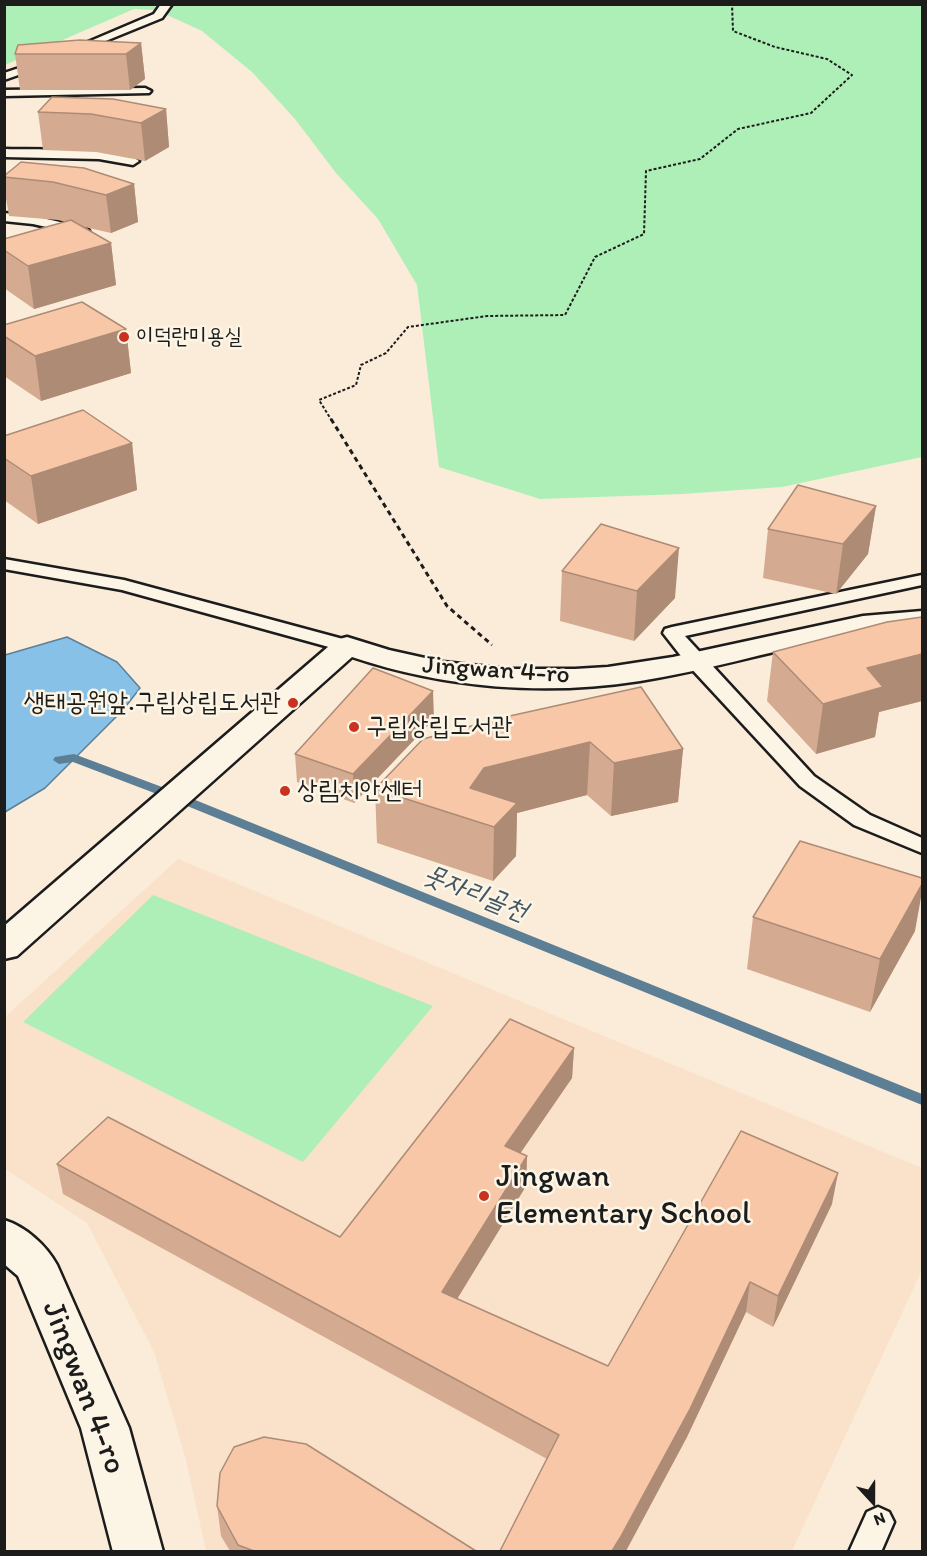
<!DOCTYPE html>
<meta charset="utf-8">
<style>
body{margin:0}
#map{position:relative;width:927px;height:1556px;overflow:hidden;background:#fbecd9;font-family:Itim,sans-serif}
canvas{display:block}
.frame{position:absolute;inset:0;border:6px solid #1c1c1c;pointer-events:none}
.north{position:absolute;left:843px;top:1472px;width:60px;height:60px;-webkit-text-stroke:4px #fcf5e5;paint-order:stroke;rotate:159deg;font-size:16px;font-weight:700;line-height:24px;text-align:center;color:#1c1c1c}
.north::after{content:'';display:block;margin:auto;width:21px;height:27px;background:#1c1c1c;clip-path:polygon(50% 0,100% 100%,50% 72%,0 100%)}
</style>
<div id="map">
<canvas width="927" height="1556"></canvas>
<div class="frame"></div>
<div class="north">N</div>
</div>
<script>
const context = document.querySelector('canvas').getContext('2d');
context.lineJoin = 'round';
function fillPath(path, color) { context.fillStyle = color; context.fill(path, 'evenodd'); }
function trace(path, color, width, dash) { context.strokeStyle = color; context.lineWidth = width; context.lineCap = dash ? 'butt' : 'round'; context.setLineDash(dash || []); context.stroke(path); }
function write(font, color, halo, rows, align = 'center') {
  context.font = font + ' Itim,"Poor Story",sans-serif'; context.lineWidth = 5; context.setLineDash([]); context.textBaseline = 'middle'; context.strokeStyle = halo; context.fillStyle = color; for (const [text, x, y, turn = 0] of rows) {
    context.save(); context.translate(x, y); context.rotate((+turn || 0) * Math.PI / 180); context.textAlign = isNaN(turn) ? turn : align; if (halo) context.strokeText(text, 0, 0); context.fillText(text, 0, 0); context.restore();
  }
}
const built = new Path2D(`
 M 178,859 L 922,1168 L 922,1270 L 792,1551 L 206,1551 L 185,1456 L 154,1352 L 87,1223 L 5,1169 L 5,1017 Z`);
const green = new Path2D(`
 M 5,5 L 922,5 L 922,457 L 782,487 L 683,494 L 540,499 L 439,467 L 417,285 L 378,219 L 336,173 L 295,119 L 252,72 L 202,31 L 156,10 L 134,9 L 5,65 Z
 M 153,895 L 433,1006 L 303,1162 L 23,1022 Z`);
const water = new Path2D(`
 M 67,637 L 117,662 L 140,688 L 123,710 L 45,788 L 5,812 L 5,655 Z`);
const stream = new Path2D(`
 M 74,754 L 178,793 L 922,1094 L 922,1105 L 170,799 L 73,762 L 59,764 L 53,760 L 55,757 Z`);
const pathFar1 = new Path2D(`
 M 332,421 L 319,400 L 356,385 L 361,365 L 386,353 L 408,327 L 487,316 L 565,315 L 595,257 L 644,234 L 646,171 L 700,159 L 738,129 L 811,113 L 852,75 L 827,59 L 775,47 L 733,31 L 732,4`);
const path = new Path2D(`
 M 331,419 L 447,606 L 492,645`);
const lane = new Path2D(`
 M 161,4 L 172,4 L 162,18 L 76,53 L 68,53 L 67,51 L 154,14 Z
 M 43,60 L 48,63 L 47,65 L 4,80 L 4,73 Z
 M 145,88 L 151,91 L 149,93 L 4,96 L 4,90 Z
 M 4,149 C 30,150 123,147 139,161 L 133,165 L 99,159 L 4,157 Z
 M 4,213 L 33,216 L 87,228 L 89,231 L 82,235 L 33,224 L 4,221 Z
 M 4,559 L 124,580 L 354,642 L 357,646 L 354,650 L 347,652 L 122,590 L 4,569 Z
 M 922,575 L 922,585 L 685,636 L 814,776 L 870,815 L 922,838 L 922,853 L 854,825 L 800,786 L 688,665 L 663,633 L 665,629 L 672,627 Z
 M 878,1507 L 889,1512 L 894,1522 L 881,1552 L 849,1552 L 867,1512 Z`);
const street = new Path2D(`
 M 922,611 L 922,629 C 892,632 862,634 832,639 C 767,652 705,671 640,681 C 544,696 444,688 352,657 L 17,956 L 4,959 L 4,926 L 336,640 L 347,637 L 389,650 L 443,662 L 509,669 L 575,669 L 608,667 L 673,657 L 863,616 Z
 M 4,1220 C 26,1227 46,1245 57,1265 L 129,1428 L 163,1552 L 113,1552 L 81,1428 L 18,1276 L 4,1264 Z`);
const wall = new Path2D(`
 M 141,43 L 145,79 L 130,90 L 20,90 L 15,54 Z
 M 166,109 L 169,147 L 145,161 L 96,152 L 43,150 L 38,112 Z
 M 4,176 L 134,184 L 138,222 L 111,233 L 80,226 L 111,243 L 116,285 L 34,309 L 4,288 L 4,239 L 66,222 L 58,220 L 9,216 L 4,187 Z
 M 4,325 L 126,329 L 131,373 L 41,401 L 4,376 Z
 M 4,436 L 132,443 L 137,490 L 38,524 L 4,500 Z
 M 876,506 L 868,554 L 836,594 L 763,578 L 768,529 Z
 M 562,571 L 675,598 L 634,641 L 560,621 Z
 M 922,617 L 922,701 L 879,712 L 875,737 L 816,754 L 767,701 L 773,652 Z
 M 505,717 L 683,749 L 678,802 L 611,816 L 587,795 L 517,813 L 516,856 L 493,881 L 377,843 L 375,789 Z
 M 434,719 L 354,803 L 297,782 L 295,754 Z
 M 753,917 L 915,931 L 870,1012 L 747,969 Z
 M 574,1048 L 572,1078 L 520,1153 L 527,1156 L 526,1186 L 457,1299 L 608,1366 L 832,1204 L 773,1327 L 746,1312 L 686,1439 L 547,1459 L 63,1194 L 57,1164 L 340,1237 Z
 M 217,1506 L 476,1551 L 230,1551 L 221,1536 Z`);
const shadedWall = new Path2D(`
 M 141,43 L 145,79 L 130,90 L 126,54 Z
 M 166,109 L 169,147 L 145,161 L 141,123 Z
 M 134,184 L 138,222 L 111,233 L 106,195 Z
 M 111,243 L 116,285 L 34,309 L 28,266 Z
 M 126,329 L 131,373 L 41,401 L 35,356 Z
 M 132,443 L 137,490 L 38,524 L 31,476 Z
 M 876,506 L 868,554 L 836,594 L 843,544 Z
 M 679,548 L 675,598 L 634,641 L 637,591 Z
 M 922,654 L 922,701 L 879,712 L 875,737 L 816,754 L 823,704 L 867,668 Z
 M 433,691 L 434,719 L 354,803 L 353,774 Z
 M 590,742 L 587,795 L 517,813 L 516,856 L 493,881 L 494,827 L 470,788 L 484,768 Z
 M 683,749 L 678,802 L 611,816 L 614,763 Z
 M 922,884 L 922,892 L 915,931 L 870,1012 L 880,959 Z
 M 574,1048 L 572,1078 L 504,1177 L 505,1146 Z
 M 527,1156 L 526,1186 L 443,1322 L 442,1292 Z
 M 838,1173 L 832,1204 L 773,1327 L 778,1296 Z
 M 750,1282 L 746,1312 L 686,1439 L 626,1551 L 612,1551 Z`);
const building = new Path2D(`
 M 80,40 L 141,43 L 126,54 L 15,54 L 18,45 Z
 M 52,97 L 113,99 L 166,109 L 141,123 L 91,114 L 38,112 Z
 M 21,162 L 84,168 L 134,184 L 106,195 L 53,182 L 4,177 L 4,176 Z
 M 71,220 L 111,243 L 28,266 L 4,250 L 4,239 Z
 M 82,302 L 126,329 L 35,356 L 4,336 L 4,325 Z
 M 83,410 L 132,443 L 31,476 L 4,458 L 4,436 Z
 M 798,485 L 876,506 L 843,544 L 768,529 Z
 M 601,524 L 679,548 L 637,591 L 562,571 Z
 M 922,617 L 922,654 L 867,668 L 883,687 L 823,704 L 773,652 L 887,622 Z
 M 373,668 L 433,691 L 353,774 L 295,754 Z
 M 641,687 L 683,749 L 614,763 L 590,742 L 484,768 L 470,788 L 517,803 L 494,827 L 375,789 L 423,739 L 505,717 Z
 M 800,841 L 922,878 L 922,884 L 880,959 L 753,917 Z
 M 510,1019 L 574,1048 L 505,1146 L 527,1156 L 442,1292 L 608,1366 L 741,1131 L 838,1173 L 778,1296 L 750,1282 L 690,1409 L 620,1538 L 612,1551 L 500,1551 L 559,1435 L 57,1164 L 108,1117 L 340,1237 Z
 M 264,1437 L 306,1444 L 476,1551 L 254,1551 L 238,1545 L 217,1506 L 220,1473 L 234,1447 Z`);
const markers = [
 [124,337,6,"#c8321e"],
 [293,703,6,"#c8321e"],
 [354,727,6,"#c8321e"],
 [285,791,6,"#c8321e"],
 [484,1196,6,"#c8321e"]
];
const farPoinames = [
 ["이덕란미용실",136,337]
];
const streetNames = [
 ["Jingwan 4-ro",496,671,4]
];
const poiNames = [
 ["생태공원앞.구립상립도서관",281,703,"right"],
 ["구립상립도서관",366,727],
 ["상림치안센터",297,791]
];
const waterNames = [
 ["못자리골천",475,894,22]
];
const nearPoinames = [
 ["Jingwan",496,1178],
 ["Elementary School",496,1215]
];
const nearStreetnames = [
 ["Jingwan 4-ro",83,1388,69]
];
fillPath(built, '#fae1ca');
fillPath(green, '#aeefb8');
fillPath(water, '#88c1e7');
trace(water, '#5d7f96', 1.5);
fillPath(stream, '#5d7f96');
trace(lane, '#1c1c1c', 5);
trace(street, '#1c1c1c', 5);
trace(pathFar1, '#1c1c1c', 2, [3, 2]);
trace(path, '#1c1c1c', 3, [5, 4]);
fillPath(lane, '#fcf5e5');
fillPath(street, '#fcf5e5');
fillPath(wall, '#d4ab90');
fillPath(shadedWall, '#ad8b75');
fillPath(building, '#f7c7a7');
trace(building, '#ad8b75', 1.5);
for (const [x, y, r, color] of markers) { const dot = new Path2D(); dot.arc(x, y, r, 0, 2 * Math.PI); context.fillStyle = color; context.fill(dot); trace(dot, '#fcf5e5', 2); }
write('22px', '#1c1c1c', '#fcf5e5', farPoinames, 'left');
write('26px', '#1c1c1c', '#fcf5e5', streetNames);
write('26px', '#1c1c1c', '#fcf5e5', poiNames, 'left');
write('italic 27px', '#425663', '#fcf5e5', waterNames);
write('32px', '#1c1c1c', '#fcf5e5', nearPoinames, 'left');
write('32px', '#1c1c1c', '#fcf5e5', nearStreetnames);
</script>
